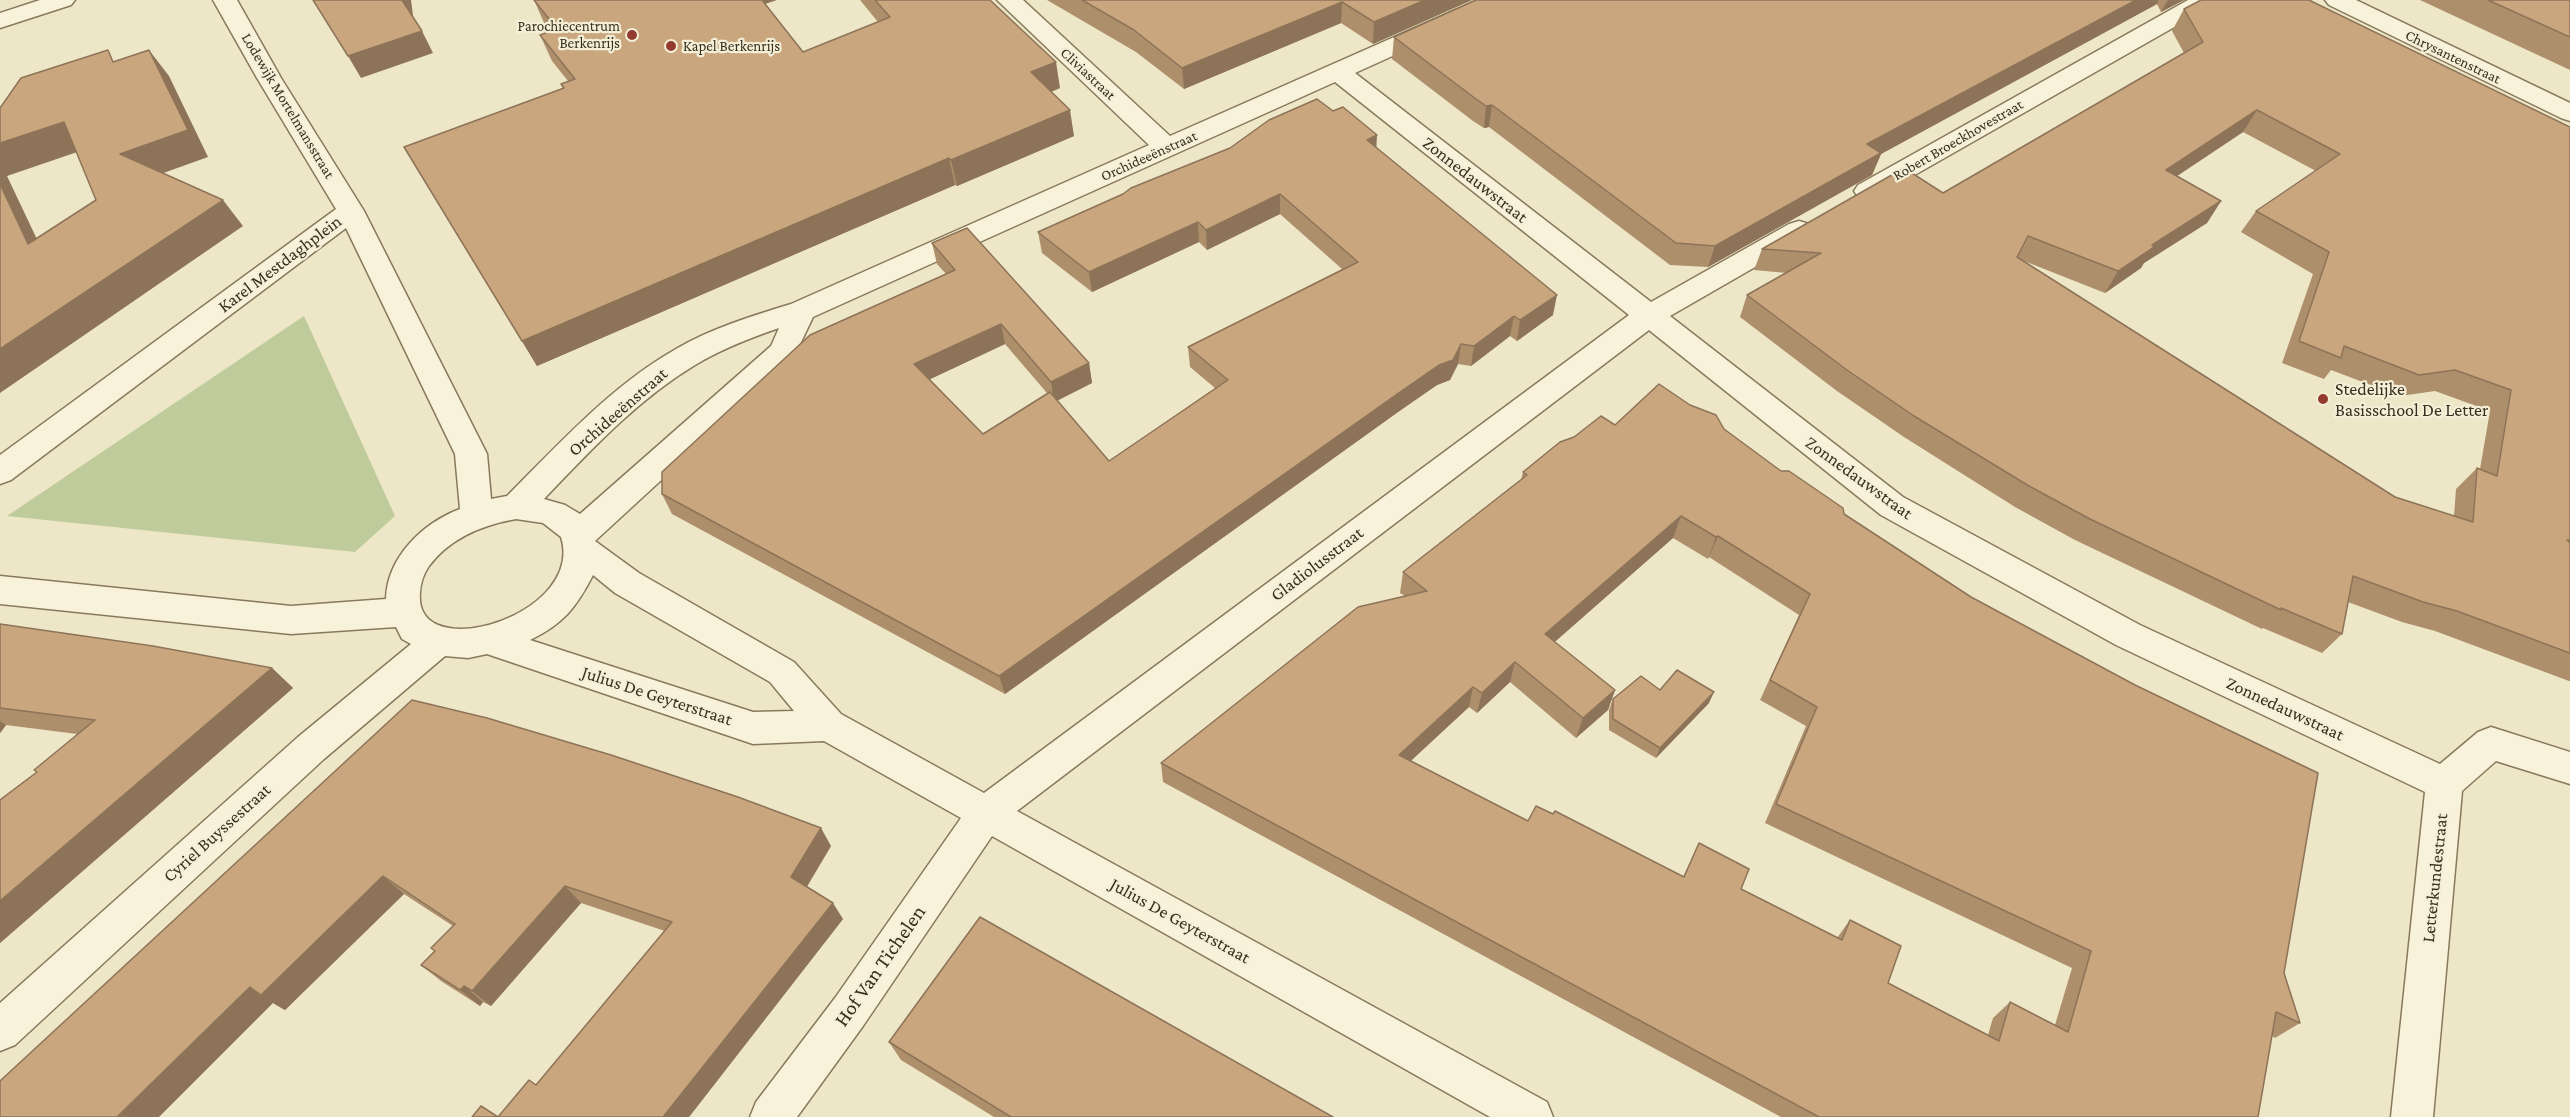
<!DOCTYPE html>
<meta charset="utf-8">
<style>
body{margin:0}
canvas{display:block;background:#ede6c7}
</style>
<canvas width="2570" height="1117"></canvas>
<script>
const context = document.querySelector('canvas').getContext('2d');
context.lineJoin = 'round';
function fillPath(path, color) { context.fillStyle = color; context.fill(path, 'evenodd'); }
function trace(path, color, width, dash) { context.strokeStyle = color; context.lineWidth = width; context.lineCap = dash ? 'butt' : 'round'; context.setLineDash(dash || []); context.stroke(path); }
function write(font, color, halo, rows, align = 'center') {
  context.font = font + ' "Crimson Pro",serif'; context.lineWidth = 4.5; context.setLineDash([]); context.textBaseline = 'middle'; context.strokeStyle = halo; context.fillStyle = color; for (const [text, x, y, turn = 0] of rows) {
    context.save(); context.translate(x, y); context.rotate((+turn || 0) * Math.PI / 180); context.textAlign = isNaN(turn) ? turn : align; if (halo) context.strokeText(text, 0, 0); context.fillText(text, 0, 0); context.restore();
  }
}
const green = new Path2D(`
 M 304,316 L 395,516 L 355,552 L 7,516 Z`);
const street = new Path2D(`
 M 40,0 L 75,0 L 71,5 L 0,28 L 0,13 Z
 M 213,0 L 237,0 L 281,78 L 364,211 L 487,454 L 491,499 L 507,496 C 559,444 611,386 676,349 C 712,328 752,316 791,304 L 1149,145 L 997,0 L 1023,0 L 1170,136 L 1478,0 L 1509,0 L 1505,5 L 1355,73 L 1651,302 L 1789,224 L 1799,221 L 1809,224 L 1813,230 L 1809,236 L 1670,316 L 1903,497 L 2140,625 L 2440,764 L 2478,732 L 2491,727 L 2570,752 L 2570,784 L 2496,761 L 2462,791 L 2433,1117 L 2391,1117 L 2425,792 L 2116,645 L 1881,515 L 1649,330 L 1017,811 L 1547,1102 L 1553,1117 L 1490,1117 L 992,836 L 863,1026 L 797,1117 L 750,1117 L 756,1102 L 835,998 L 961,818 L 824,741 L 753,744 L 487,654 L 468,658 L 445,656 L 324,759 L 15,1045 L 0,1051 L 0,1003 L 298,737 L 411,644 L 402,639 L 396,627 L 291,634 L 0,604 L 0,576 L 291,606 L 386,599 C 387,557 423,523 460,509 L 455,454 L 346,228 L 11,480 L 0,484 L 0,455 L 336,209 L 257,78 ZM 1335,82 L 1629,315 L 984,793 L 841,714 L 794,662 L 639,573 L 595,541 L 793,359 L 813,317 ZM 779,328 L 771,346 L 580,514 L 565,505 L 544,499 C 591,450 637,400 695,365 C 721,349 750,338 779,328 ZM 516,519 L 543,523 L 561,537 C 585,613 426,663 420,601 C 419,589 422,576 429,566 C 450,538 482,525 516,519 ZM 593,575 L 615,593 L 770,682 L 794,711 L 753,712 L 530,640 C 563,624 576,608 593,575 Z
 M 2188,0 L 2217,0 L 2213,5 L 1876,197 L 1867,200 L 1858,197 L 1854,191 L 1858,185 Z
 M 2325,0 L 2356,0 L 2570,103 L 2570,121 L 2561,118 L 2329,5 Z`);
const wall = new Path2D(`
 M 534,0 L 765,4 L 803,52 L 878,22 L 860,0 L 990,0 L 1060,88 L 1051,92 L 1074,136 L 957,186 L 955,185 L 537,366 L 420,173 L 563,88 L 561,84 L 568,81 L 552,61 L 540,35 L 550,31 L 545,25 Z
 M 1047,0 L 1472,0 L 1373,44 L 1341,23 L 1184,89 L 1136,52 Z
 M 1476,0 L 2184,0 L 2161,12 L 2157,4 L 1881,154 L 1872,175 L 1708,267 L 1670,265 L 1489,127 L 1484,128 L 1473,121 L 1392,59 L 1394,37 Z
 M 2420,0 L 2570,0 L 2570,70 Z
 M 2184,9 L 2570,127 L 2570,681 L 2569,681 L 2435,631 L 2402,622 L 2348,602 L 2342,634 L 2322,653 L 2263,628 L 2262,629 L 2075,540 L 2015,507 L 1904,437 L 1837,391 L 1740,317 L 1747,295 L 1787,273 L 1754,270 L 1762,249 L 1943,193 L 2184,53 L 2172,31 ZM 2243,132 L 2316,171 L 2256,211 L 2241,232 L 2313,274 L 2282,363 L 2324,379 L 2331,370 L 2400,396 L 2435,391 L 2490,411 L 2480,469 L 2477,468 L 2456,489 L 2454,516 L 2395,497 L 2019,259 L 2105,293 L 2141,268 L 2144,263 L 2207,223 L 2221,201 L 2177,176 Z
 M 1376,147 L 1553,315 L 1517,341 L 1510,336 L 1471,366 L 1458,364 L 1450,380 L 1437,385 L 1398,412 L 1005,694 L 672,514 L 662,494 L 946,274 L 937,264 L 932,243 L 1089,363 L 1092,383 L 1057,401 L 1109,461 L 1215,388 L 1190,367 L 1188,347 L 1342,269 L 1280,214 L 1207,250 L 1199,242 L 1092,292 L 1042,253 L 1038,232 ZM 1005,344 L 1047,393 L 983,434 L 930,379 Z
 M 1615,425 L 1724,429 L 1781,471 L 1844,514 L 2284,973 L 2300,1023 L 2275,1038 L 2272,1036 L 2258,1117 L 1781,1117 L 1163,782 L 1161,763 L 1405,596 L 1400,593 L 1403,572 L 1521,480 L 1523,472 ZM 1673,538 L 1708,559 L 1709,557 L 1799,615 L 1760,700 L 1806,726 L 1765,823 L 2072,968 L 2055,1025 L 2010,1002 L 1993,1018 L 1988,1035 L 1888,983 L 1850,920 L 1837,938 L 1741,889 L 1699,843 L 1683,877 L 1528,821 L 1411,761 L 1469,707 L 1477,713 L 1510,682 L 1576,738 L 1608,710 L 1615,690 L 1554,642 Z
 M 0,624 L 272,668 L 293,688 L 0,943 L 0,800 L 37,772 L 77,734 L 6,725 L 0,733 Z
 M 1613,699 L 1709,703 L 1656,758 L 1609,730 L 1609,710 Z
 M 412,700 L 831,846 L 807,887 L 843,919 L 689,1117 L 472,1117 L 498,1117 L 536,1085 L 665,931 L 581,903 L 491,1006 L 483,1002 L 480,1006 L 441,981 L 421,965 L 434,951 L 453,926 L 404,894 L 285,1010 L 273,1003 Z
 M 889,1042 L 1333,1117 L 994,1117 L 901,1060 Z`);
const shadedWall = new Path2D(`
 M 402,0 L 411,0 L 414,23 Z
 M 753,0 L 777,0 L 756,7 Z
 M 1425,0 L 1472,0 L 1373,44 L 1374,22 Z
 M 2136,0 L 2159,0 L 2157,4 L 1881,154 L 1872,175 L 1708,267 L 1715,246 L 1867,144 Z
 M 2168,0 L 2184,0 L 2161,12 Z
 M 1342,2 L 1341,23 L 1184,89 L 1182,68 Z
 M 422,31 L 433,53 L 361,78 L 348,56 Z
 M 149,50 L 169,76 L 208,157 L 141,181 L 120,154 Z
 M 1056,62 L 1060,88 L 1035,98 L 1031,72 Z
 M 1492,105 L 1489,127 L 1484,128 L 1486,106 Z
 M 1070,110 L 1074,136 L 957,186 L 951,160 Z
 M 2257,110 L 2243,132 L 2153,192 L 2166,170 Z
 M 64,122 L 86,149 L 7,176 L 52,271 L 28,244 L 0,184 L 0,143 Z
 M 1377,135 L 1376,155 L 1367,140 Z
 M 949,158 L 955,185 L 537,366 L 522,341 Z
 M 1280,194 L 1280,214 L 1207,250 L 1206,230 Z
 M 223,200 L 243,226 L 0,393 L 0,349 Z
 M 2221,201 L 2207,223 L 2144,263 L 2141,268 L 2105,293 L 2118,271 L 2152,245 Z
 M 1198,222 L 1199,242 L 1092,292 L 1089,272 Z
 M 1557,295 L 1553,315 L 1517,341 L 1520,320 Z
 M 1514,316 L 1510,336 L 1471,366 L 1474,346 Z
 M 1001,324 L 1005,344 L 920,384 L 914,364 Z
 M 1461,344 L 1458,364 L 1450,380 L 1437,385 L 1398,412 L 1005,694 L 999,676 Z
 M 1089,363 L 1092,383 L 1054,402 L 1051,382 Z
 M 1681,516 L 1673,538 L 1540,655 L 1545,634 Z
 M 1718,536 L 1709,557 L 1708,559 L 1716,537 Z
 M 1515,662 L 1510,682 L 1477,713 L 1482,693 Z
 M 272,668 L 293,688 L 0,943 L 0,901 Z
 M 1473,687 L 1469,707 L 1396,774 L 1399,755 Z
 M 1615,690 L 1608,710 L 1576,738 L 1583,718 Z
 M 1714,692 L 1709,703 L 1656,758 L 1660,748 Z
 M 0,721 L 6,725 L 0,733 Z
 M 821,828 L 831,846 L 802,894 L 791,877 Z
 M 383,876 L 404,894 L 285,1010 L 273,1003 L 159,1117 L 117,1117 L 250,987 Z
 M 565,886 L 581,903 L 491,1006 L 472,991 Z
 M 833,903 L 843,919 L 689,1117 L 663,1117 Z
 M 464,986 L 483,1002 L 480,1006 L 460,990 Z`);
const building = new Path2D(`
 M 313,0 L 402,0 L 422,31 L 348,56 Z
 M 534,0 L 762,0 L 803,52 L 890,17 L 875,0 L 990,0 L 1056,62 L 1031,72 L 1070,110 L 951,160 L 949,158 L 522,341 L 404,147 L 564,88 L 561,84 L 575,79 L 540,35 L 557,29 Z
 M 1082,0 L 1425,0 L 1374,22 L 1342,2 L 1182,68 L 1134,30 Z
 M 1476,0 L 2136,0 L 1867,144 L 1881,153 L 1715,246 L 1676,243 L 1492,105 L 1486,106 L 1476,99 L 1394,37 Z
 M 2201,0 L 2309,0 L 2570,127 L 2570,540 L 2567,540 L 2570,543 L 2570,653 L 2457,611 L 2423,602 L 2353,576 L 2342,634 L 2281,608 L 2281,610 L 2090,519 L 2029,486 L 1914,416 L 1847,370 L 1747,295 L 1821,253 L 1762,249 L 1904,168 L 1943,193 L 2203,42 L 2184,9 ZM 2257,110 L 2340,154 L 2256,211 L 2329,252 L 2299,341 L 2341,358 L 2344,346 L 2419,375 L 2455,370 L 2511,390 L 2497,476 L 2477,468 L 2473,522 L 2395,497 L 2017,257 L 2028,236 L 2118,271 L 2154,247 L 2152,245 L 2221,201 L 2166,170 Z
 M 2488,0 L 2570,0 L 2570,37 Z
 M 108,50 L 113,62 L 149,50 L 188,130 L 120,154 L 223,200 L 0,349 L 0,184 L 28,244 L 96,200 L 64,122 L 0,143 L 0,108 L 21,78 Z
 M 1317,99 L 1333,111 L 1343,107 L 1377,135 L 1367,140 L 1557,295 L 1520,320 L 1514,316 L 1474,346 L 1461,344 L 1453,360 L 1439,365 L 1400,392 L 999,676 L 662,494 L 662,472 L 810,335 L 955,270 L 932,243 L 967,228 L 1089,363 L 1051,382 L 1001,324 L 914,364 L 983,434 L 1050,392 L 1109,461 L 1228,380 L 1188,347 L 1358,262 L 1280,194 L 1206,230 L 1198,222 L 1089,272 L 1038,232 L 1123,194 L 1131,188 L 1230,148 L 1269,120 Z
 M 1659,384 L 1690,405 L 1716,415 L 1724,429 L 1781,471 L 1789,471 L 1843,508 L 1844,514 L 1971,597 L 2135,685 L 2318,773 L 2284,973 L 2300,1023 L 2276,1012 L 2258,1117 L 1819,1117 L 1161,763 L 1358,607 L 1427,591 L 1403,572 L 1527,475 L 1523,472 L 1560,442 L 1574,437 L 1601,416 L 1615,425 ZM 1681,516 L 1716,537 L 1718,536 L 1810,594 L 1770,680 L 1817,707 L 1776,804 L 2091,951 L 2068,1032 L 2010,1002 L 1999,1041 L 1888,983 L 1901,946 L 1850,920 L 1842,940 L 1741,889 L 1749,869 L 1699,843 L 1684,877 L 1555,811 L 1553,814 L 1536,806 L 1528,821 L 1399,755 L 1473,687 L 1482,693 L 1515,662 L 1583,718 L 1615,690 L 1545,634 Z
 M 0,624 L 153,646 L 272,668 L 0,901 L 0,800 L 37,772 L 34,770 L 95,720 L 0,708 Z
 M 1677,670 L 1714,692 L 1660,748 L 1613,719 L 1613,699 L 1641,676 L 1660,690 Z
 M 412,700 L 487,718 L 611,755 L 738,797 L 821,828 L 791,877 L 833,903 L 663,1117 L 472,1117 L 481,1106 L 498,1117 L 529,1080 L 536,1085 L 672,922 L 565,886 L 472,991 L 464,986 L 460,990 L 421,965 L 435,951 L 431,948 L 455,924 L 383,876 L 261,995 L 250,987 L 117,1117 L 0,1117 L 0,1081 Z
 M 980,917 L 1333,1117 L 1011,1117 L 889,1042 Z`);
const markers = [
 [632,35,6,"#943b2f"],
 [671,46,6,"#943b2f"],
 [2323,399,6,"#943b2f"]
];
const farPoinames = [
 ["Parochiecentrum",620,26],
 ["Berkenrijs",620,43],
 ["Kapel Berkenrijs",683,46,"left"]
];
const farStreetnames = [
 ["Chrysantenstraat",2453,57,26],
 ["Cliviastraat",1088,74,43],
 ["Lodewijk Mortelmansstraat",288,106,59],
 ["Robert Broeckhovestraat",1958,140,-30],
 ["Orchideeënstraat",1149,156,-24]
];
const streetNames = [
 ["Zonnedauwstraat",1475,180,38],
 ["Karel Mestdaghplein",280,264,-37],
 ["Orchideeënstraat",618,412,-41],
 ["Zonnedauwstraat",1859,478,36],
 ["Gladiolusstraat",1317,564,-37],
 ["Julius De Geyterstraat",657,696,18],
 ["Zonnedauwstraat",2285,709,25],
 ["Cyriel Buyssestraat",217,833,-42],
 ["Letterkundestraat",2435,878,-84],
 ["Julius De Geyterstraat",1180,921,29]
];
const poiNames = [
 ["Stedelijke",2335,389],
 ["Basisschool De Letter",2335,410]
];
const nearStreetnames = [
 ["Hof Van Tichelen",880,966,-55]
];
fillPath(green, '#bfcb9b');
trace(street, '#88795d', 3);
fillPath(street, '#f8f2da');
fillPath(wall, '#ad8f6c');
fillPath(shadedWall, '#8d7458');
fillPath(building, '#c9a67e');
trace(building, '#8d7458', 1.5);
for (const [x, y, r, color] of markers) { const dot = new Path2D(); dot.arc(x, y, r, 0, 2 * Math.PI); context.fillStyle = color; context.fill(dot); trace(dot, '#f4efd6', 2); }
write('15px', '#382f20', '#f4efd6', farPoinames, 'right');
write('15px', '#382f20', '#f4efd6', farStreetnames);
write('18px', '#382f20', '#f4efd6', streetNames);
write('18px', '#382f20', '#f4efd6', poiNames, 'left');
write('21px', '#382f20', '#f4efd6', nearStreetnames);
</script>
